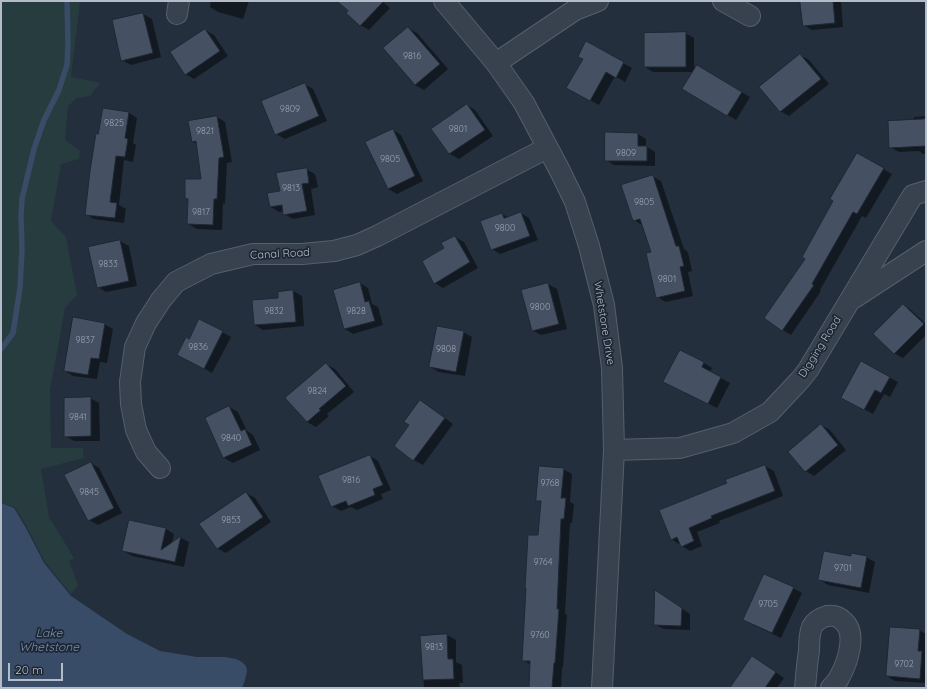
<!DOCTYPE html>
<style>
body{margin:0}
#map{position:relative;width:927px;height:689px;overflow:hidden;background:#242f3e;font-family:Quicksand,sans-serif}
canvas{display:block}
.frame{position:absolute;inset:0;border:2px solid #b4bcc9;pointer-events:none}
.scale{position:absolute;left:8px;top:663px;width:55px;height:18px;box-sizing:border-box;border:2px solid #b4bcc9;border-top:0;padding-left:5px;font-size:12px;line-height:14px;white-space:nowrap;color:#b4bcc9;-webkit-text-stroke:3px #1d2633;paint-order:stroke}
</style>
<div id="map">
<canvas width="927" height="689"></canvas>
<div class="frame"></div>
<div class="scale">20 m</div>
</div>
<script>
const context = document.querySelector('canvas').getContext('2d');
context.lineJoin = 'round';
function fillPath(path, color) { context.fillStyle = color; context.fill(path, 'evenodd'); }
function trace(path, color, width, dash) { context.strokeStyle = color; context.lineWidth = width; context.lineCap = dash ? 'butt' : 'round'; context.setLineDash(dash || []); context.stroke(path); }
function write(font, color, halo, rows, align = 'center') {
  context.font = font + ' Quicksand,sans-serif'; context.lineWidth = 3.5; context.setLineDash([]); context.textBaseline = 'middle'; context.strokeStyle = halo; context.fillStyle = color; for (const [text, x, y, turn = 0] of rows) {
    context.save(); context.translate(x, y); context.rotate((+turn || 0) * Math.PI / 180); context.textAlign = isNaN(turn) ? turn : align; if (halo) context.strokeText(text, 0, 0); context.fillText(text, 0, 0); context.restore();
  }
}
const green = new Path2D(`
 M 1,1 L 80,1 L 71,77 L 100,83 L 90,96 L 77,98 L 68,106 L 65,140 L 80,151 L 79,159 L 61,164 L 51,221 L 66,237 L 77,295 L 65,308 L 50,390 L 51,448 L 83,448 L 84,458 L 41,469 L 49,517 L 74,558 L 69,561 L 78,585 L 71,594 L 45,562 L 27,527 L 15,507 L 1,503 Z`);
const water = new Path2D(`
 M 1,503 L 14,508 L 26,528 L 44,563 L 71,596 L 127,634 L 160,651 L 197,657 L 225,657 L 236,659 L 242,662 L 246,666 L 247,671 L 245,680 L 242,688 L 1,688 Z`);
const shadow = new Path2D(`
 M 211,1 L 249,1 L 243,19 L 218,12 L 210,7 Z
 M 339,1 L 382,1 L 390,8 L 369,30 L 360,25 L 349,11 Z
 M 801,1 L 841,1 L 843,27 L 812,30 L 804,25 Z
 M 143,14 L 152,19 L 161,57 L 131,65 L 122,60 Z
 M 408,28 L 417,33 L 448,69 L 424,90 L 415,85 Z
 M 205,30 L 214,35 L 228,56 L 194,79 L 185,74 Z
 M 685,33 L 694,38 L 694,71 L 697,66 L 750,97 L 736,120 L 683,89 L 694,72 L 653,72 L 645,67 Z
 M 587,43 L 632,68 L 625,82 L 615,76 L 599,105 L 568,88 L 584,59 Z
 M 800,55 L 809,60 L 829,84 L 789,116 L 780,111 Z
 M 304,84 L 313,89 L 327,121 L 285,139 L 276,134 Z
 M 467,105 L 475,110 L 493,136 L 459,159 L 450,154 L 433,129 Z
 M 129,113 L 137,118 L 133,143 L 136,145 L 133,162 L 124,160 L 119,205 L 126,209 L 124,223 L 94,219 L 86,214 L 99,135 Z
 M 926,116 L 926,154 L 923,154 L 919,151 L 899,152 L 890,147 L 914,121 L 914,117 Z
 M 217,117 L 225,122 L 232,162 L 227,163 L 225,204 L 223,203 L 222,230 L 197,229 L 188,224 L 189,200 L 186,198 L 203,180 L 197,144 L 192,141 Z
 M 393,130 L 401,135 L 423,181 L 397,194 L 388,189 Z
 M 638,134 L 646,139 L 646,146 L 655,152 L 655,166 L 614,165 L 606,160 Z
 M 857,154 L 892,174 L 866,218 L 862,216 L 820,290 L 821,291 L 791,335 L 783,330 L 835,200 Z
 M 306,169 L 315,174 L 318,187 L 311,189 L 315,215 L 293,219 L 284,214 L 284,211 L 279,212 L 271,207 L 281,192 Z
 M 652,176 L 661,181 L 684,249 L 688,252 L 692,271 L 688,272 L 693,296 L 666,302 L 657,297 L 652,253 L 642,225 L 634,220 Z
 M 521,213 L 529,218 L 538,240 L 500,254 L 492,249 L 502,214 L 508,217 Z
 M 455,237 L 464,242 L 478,268 L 443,288 L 435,283 L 446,249 Z
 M 120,241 L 129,246 L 137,286 L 106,292 L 98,287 Z
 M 360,283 L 368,288 L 372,304 L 378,307 L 383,325 L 353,334 L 345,329 Z
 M 548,284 L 557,289 L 567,329 L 541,335 L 532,330 Z
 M 293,291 L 302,296 L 304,326 L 263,330 L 255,325 L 280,299 L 279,293 Z
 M 903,305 L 911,310 L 926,324 L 926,335 L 903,358 L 894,353 Z
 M 104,324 L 113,329 L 107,363 L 100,362 L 97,379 L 73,376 L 65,371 Z
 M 222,332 L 231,337 L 212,373 L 187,359 L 190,340 Z
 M 463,332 L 472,337 L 465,376 L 439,372 L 430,367 Z
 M 704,363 L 712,368 L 710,372 L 730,383 L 717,408 L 673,386 Z
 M 326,364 L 335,369 L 354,392 L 327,414 L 329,416 L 316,427 L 307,422 Z
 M 890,378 L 898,382 L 890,397 L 884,394 L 873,414 L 850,402 Z
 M 90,398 L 99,403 L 100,441 L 74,441 L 65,436 Z
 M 420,401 L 429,406 L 453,424 L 423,465 L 414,460 L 395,446 L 410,425 Z
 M 229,407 L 238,412 L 247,431 L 253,435 L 260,450 L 233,463 L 224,458 L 206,418 Z
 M 821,425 L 830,430 L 846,450 L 814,476 L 806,471 L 789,452 Z
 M 370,456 L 378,461 L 391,490 L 381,494 L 383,499 L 357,510 L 351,507 L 341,511 L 332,506 Z
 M 91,463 L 99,468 L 122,513 L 98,525 L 89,520 Z
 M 765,466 L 774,471 L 783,496 L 719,521 L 720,523 L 697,532 L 702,546 L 690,551 L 671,539 Z
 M 563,469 L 572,474 L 570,502 L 574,504 L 572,523 L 570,523 L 565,614 L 567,615 L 563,667 L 562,667 L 561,688 L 530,688 L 531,665 L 523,660 L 539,536 L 542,503 L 537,500 Z
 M 246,493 L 255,498 L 271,522 L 226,553 L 217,548 Z
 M 166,529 L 174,534 L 172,543 L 181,538 L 189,542 L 184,567 L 132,556 L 123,551 Z
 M 851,557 L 866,557 L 875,562 L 869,593 L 828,585 L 820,580 Z
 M 793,588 L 802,593 L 781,638 L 753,625 L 745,620 Z
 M 664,596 L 690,614 L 690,630 L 664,629 L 655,625 Z
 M 919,630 L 926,634 L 926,683 L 895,681 L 887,676 Z
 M 447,635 L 456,640 L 456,662 L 462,665 L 463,683 L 459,683 L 460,688 L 424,688 L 421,637 Z
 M 761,662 L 784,678 L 777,688 L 731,688 Z`);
const stream = new Path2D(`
 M 1,349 L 13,333 L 20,288 L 22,250 L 21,215 L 22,199 L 34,149 L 44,120 L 59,90 L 67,65 L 68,43 L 67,1`);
const building = new Path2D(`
 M 337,1 L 384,1 L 360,26 L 346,13 L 348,11 Z
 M 800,1 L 833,1 L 835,23 L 803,26 Z
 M 143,13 L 153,53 L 121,61 L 112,20 Z
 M 408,27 L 440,64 L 415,85 L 383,48 Z
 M 205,29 L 220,51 L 185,75 L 170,52 Z
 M 686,32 L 686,67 L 644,67 L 644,33 Z
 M 586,41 L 624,62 L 616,78 L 606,72 L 590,101 L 566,88 L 583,59 L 578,57 Z
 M 800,54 L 821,79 L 780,112 L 759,87 Z
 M 697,65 L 742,92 L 727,116 L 682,89 Z
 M 305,83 L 319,116 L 275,135 L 261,101 Z
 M 467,104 L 485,130 L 449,154 L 431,129 Z
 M 103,108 L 129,112 L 125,138 L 128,139 L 125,157 L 116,156 L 110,202 L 117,203 L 115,218 L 85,215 L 90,171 L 96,133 L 98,134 Z
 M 217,116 L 224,157 L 219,158 L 217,199 L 214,199 L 213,225 L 187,224 L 188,199 L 185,198 L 185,179 L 201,179 L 196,141 L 192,142 L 188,121 Z
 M 926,119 L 926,146 L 889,148 L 888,121 Z
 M 393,129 L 415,176 L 388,189 L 365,142 Z
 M 605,132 L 638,133 L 638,146 L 647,146 L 647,161 L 605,161 Z
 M 857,153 L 884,168 L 857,214 L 853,212 L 812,284 L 814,285 L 782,331 L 764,318 L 805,259 L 802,257 L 833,201 L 830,199 Z
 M 307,168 L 309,183 L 302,184 L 307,211 L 283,215 L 282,205 L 270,207 L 267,193 L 280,191 L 276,173 Z
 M 653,175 L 676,246 L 679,246 L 684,266 L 680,267 L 685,291 L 656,298 L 646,253 L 651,252 L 640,219 L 633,221 L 621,185 Z
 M 521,212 L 530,236 L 491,250 L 480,221 L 502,213 L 504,218 Z
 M 455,236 L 470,262 L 434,284 L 422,261 L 444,248 L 441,243 Z
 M 120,240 L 129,281 L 97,288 L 88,247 Z
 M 360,282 L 365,302 L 369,301 L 375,321 L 344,329 L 333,290 Z
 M 548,283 L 559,324 L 532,331 L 521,290 Z
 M 293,290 L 296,322 L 254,325 L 252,300 L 278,298 L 278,292 Z
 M 903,304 L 924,324 L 894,354 L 873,334 Z
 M 73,317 L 105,323 L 99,359 L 91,358 L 88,375 L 64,371 Z
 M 199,319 L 223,331 L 204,369 L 177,355 L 186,337 L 189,339 Z
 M 437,326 L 464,331 L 456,372 L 429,367 Z
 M 680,350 L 704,362 L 702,367 L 721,377 L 708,404 L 663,382 Z
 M 861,361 L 890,377 L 881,393 L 875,390 L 864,410 L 841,398 Z
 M 326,363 L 346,386 L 319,409 L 321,410 L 307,422 L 285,398 Z
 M 91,397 L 91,436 L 64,437 L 64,398 Z
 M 420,400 L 445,418 L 413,461 L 394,446 L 409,425 L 404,422 Z
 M 229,406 L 241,431 L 245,429 L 252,445 L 223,458 L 205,418 Z
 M 821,424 L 838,445 L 805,472 L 788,452 Z
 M 370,455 L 383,485 L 373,489 L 375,495 L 348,506 L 346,501 L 331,507 L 318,476 Z
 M 91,462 L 114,508 L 88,521 L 64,475 Z
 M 765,465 L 775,491 L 711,516 L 712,518 L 689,528 L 694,541 L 681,547 L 677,537 L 671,540 L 659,510 L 727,483 L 725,480 Z
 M 539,466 L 564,468 L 561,498 L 566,498 L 564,519 L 561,519 L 557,609 L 559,609 L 555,663 L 554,663 L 552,688 L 529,688 L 530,661 L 522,661 L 526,588 L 525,588 L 528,535 L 538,535 L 541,501 L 536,501 Z
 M 246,492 L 263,517 L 217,549 L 199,524 Z
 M 129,520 L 166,528 L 161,550 L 181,536 L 175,562 L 122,551 Z
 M 824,551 L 851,556 L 851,553 L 867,556 L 861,588 L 818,580 Z
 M 764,574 L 794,587 L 772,633 L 743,620 Z
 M 655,590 L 682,608 L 681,626 L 654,625 Z
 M 890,627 L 920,629 L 918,651 L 922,651 L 920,679 L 886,676 Z
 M 447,634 L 448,659 L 453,659 L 454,679 L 423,680 L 420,636 Z
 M 752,656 L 776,672 L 765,688 L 730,688 Z`);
const street = new Path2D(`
 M 444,1 L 496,63 L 524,103 L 560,171 L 575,202 L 589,246 L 604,305 L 612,368 L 614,450 L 602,688
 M 723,1 L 750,16
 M 177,14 L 179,1
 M 496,63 L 575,10 L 598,1
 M 854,298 L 926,251
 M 614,450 L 680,448 L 733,433 L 770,412 L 800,380 L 808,370 L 913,195 L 926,191
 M 160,468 L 146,452 L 136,430 L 131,404 L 130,382 L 135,347 L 146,323 L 161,300 L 176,282 L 211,264 L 253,254 L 302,254 L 334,251 L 357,245 L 377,236 L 547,148
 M 805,688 C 806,676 807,663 809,651 C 809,643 809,634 812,627 C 815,621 820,618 827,616 C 834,615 838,616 843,621 C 858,633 847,664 839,678 C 837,682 834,685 831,688`);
const numberNames = [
 ["9816",412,56],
 ["9809",290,109],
 ["9825",114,123],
 ["9801",458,129],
 ["9821",205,131],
 ["9809",626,153],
 ["9805",390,159],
 ["9813",291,188],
 ["9805",644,202],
 ["9817",201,212],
 ["9800",505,228],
 ["9833",108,264],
 ["9801",667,279],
 ["9800",540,307],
 ["9832",274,311],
 ["9828",356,311],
 ["9837",85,340],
 ["9836",198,347],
 ["9808",446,349],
 ["9824",317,391],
 ["9841",78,417],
 ["9840",231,438],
 ["9816",351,480],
 ["9768",550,483],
 ["9845",89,492],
 ["9853",231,520],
 ["9764",543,562],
 ["9701",843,568],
 ["9705",768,604],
 ["9760",540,635],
 ["9813",434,647],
 ["9702",904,664]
];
const streetNames = [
 ["Canal Road",280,254,-3],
 ["Whetstone Drive",604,323,81],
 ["Digging Road",820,347,-58]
];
const waterNames = [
 ["Lake",49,633],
 ["Whetstone",49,647]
];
fillPath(green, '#263c3f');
fillPath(water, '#394c67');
fillPath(shadow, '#0007');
trace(stream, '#394c67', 5.5);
fillPath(building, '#455162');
trace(building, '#1f2835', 1);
trace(street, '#565f6c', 22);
trace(street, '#38414e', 20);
write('9px', '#98a1af', null, numberNames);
write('11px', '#b4bcc9', '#1d2633', streetNames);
write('italic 12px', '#7c92b1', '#1d2633', waterNames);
</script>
